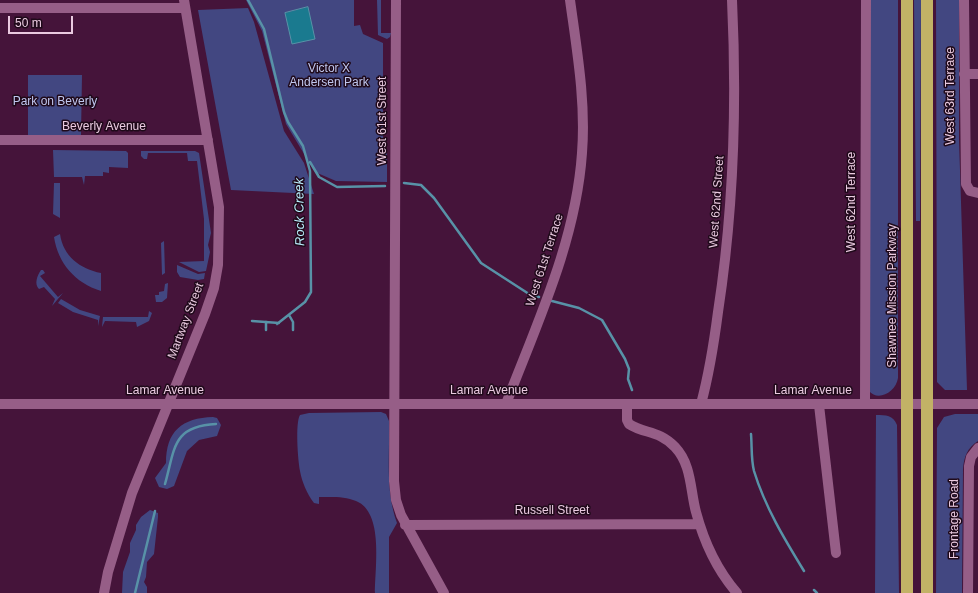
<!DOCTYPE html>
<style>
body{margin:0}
#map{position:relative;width:978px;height:593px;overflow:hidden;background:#45143a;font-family:Helvetica,sans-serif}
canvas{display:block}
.scale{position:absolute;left:8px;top:16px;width:65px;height:18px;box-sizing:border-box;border:2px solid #eacae0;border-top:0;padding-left:5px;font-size:12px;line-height:14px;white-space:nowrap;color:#eacae0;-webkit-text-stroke:3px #1f0a1a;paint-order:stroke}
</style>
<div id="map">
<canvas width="978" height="593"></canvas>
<div class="scale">50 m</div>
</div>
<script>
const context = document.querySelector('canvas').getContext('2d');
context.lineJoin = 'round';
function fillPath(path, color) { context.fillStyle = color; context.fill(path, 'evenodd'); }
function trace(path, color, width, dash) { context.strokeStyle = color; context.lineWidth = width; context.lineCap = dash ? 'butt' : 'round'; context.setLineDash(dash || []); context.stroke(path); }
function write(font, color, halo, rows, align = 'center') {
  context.font = font + ' Helvetica,sans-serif'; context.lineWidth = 3; context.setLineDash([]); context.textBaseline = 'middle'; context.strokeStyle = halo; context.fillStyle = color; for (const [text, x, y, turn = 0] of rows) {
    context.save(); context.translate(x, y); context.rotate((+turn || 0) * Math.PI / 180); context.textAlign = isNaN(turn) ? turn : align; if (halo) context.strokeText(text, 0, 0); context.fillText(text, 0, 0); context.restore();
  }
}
const green = new Path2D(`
 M 246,0 L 354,0 L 354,26 L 360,25 L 363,34 L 383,43 L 383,151 L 387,152 L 387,182 L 336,181 L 315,172 L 286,124 L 262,31 Z
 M 377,0 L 381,0 L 381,33 L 391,33 L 390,37 L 387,39 L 378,35 Z
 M 868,0 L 898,0 L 898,378 C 896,392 878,402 869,391 Z
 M 914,0 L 921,0 L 920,221 L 916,221 Z
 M 936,0 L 959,0 L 959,139 L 967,390 L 945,390 L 937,382 L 937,375 Z
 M 248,8 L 254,22 L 284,131 L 304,163 L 314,194 L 231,190 L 198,10 Z
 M 28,75 L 82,75 L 81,135 L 28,135 Z
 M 53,150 L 126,151 L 128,153 L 128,168 L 109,167 L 109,173 L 103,172 L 103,176 L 85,176 L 84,185 L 82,177 L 54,177 Z
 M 141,151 L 195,151 L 199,153 L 211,233 L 208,245 L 210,252 L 206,271 L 199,272 L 179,262 L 204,261 L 204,219 L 197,161 L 188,161 L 187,153 L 148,153 L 147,159 L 144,159 L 141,156 Z
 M 54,183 L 60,183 L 60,218 L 53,214 Z
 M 60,234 C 63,256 80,269 101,273 L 101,291 C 75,283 58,263 54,237 Z
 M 164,241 L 165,273 L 162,275 L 161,243 Z
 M 177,265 L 198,274 L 205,273 L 204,279 L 198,280 L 180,277 L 177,272 Z
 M 43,270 L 45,273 L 40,276 L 58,297 L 63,293 L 52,306 L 55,299 L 44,287 L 39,289 C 34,284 37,276 41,270 Z
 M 168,283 L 167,298 L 162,302 L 156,302 L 155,295 L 159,295 L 159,292 L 164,291 L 165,284 Z
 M 61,299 L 80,310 L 100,316 L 98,326 L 98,320 L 73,312 L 58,303 Z
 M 149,311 L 152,313 L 149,321 L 137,327 L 136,322 L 105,321 L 102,327 L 103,317 L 148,317 Z
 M 381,412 L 386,414 L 389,421 C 390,456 385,489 397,523 L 389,537 L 389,593 L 375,593 C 375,568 384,512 356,501 C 345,496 331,497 319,497 L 319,504 L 314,503 C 307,494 302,482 300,471 C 298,461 295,423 300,415 L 309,413 Z
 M 955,414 L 978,414 L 978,441 C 967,448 964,457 963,469 L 962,593 L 936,593 L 937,428 L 944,417 Z
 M 876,415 C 886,415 893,415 897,425 L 899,593 L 875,593 Z
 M 213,417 L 217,418 L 221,425 L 217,436 L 199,440 L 187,451 L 174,486 L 167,489 L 159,487 L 155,478 L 166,463 C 166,431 182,418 213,417 Z
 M 150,510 L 158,513 L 158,517 L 154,554 L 147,562 L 146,577 L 144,582 L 147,587 L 147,593 L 122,593 L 123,572 L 130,552 L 130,543 L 136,530 L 136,525 L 141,517 Z`);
const water = new Path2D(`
 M 308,7 L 315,39 L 292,44 L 285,13 Z`);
const stream = new Path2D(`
 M 248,0 L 264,29 L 284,112 L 288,122 L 303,146 L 310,171 L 311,292 L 305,302 L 277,324
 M 310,162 L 319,177 L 337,187 L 385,186
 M 404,183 L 421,185 L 434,198 L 481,263 L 529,294 L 539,297
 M 552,301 L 579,308 L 602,320 L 625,359 L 629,369 L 628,379 L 632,390
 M 289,315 L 293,322 L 293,330
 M 252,321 L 279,323
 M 266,322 L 266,330
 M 751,434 C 752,446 751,460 754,471 C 765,507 785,540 804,571
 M 165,484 C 175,449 172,426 216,424
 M 814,590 L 817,593
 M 135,593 L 155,511`);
const minor = new Path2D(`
 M 396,0 L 394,481 L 396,500 L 401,515 L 444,593
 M 964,0 L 966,184 L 970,191 L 978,193
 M 0,8 L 185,8
 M 964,74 L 978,74
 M 0,140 L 208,140
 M 0,404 L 978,404
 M 506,404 C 537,323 576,241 582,153 C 586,102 577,51 570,0
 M 701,404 C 709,374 714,343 718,312 C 734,208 737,105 732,0
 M 865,404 L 866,0
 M 627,405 L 627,420 L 629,424 C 644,434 659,430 675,447 C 692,465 690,490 696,512 C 704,542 717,570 737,593
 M 819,405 L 836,553
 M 405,525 L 699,524
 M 104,593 L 108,572 L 132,493 L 205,314 L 214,288 L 218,265 L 219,207 L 184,0
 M 968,593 L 969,466 L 971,457 L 978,448`);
const highway = new Path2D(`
 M 927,0 L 927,593
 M 907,593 L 907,0`);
const parkNames = [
 ["Victor X",329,69],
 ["Andersen Park",329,83],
 ["Park on Beverly",55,102]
];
const streetNames = [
 ["West 63rd Terrace",951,96,-90],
 ["West 61st Street",383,121,-90],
 ["Beverly Avenue",104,127],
 ["West 62nd Street",717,202,-86],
 ["West 62nd Terrace",852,202,-90],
 ["West 61st Terrace",545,260,-72],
 ["Shawnee Mission Parkway",893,296,-90],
 ["Martway Street",186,321,-69],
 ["Lamar Avenue",165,391],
 ["Lamar Avenue",489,391],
 ["Lamar Avenue",813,391],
 ["Russell Street",552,511],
 ["Frontage Road",955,519,-90]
];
const waterNames = [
 ["Rock Creek",300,212,-91]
];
fillPath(green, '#424781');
fillPath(water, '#1a7a8f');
trace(water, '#5892a7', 1);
trace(stream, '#5892a7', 2.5);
trace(minor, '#965e87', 10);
trace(highway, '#c2b266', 12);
write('12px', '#c0c7ef', '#1f0a1a', parkNames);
write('12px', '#eacae0', '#1f0a1a', streetNames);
write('italic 13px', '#baeefd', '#1f0a1a', waterNames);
</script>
